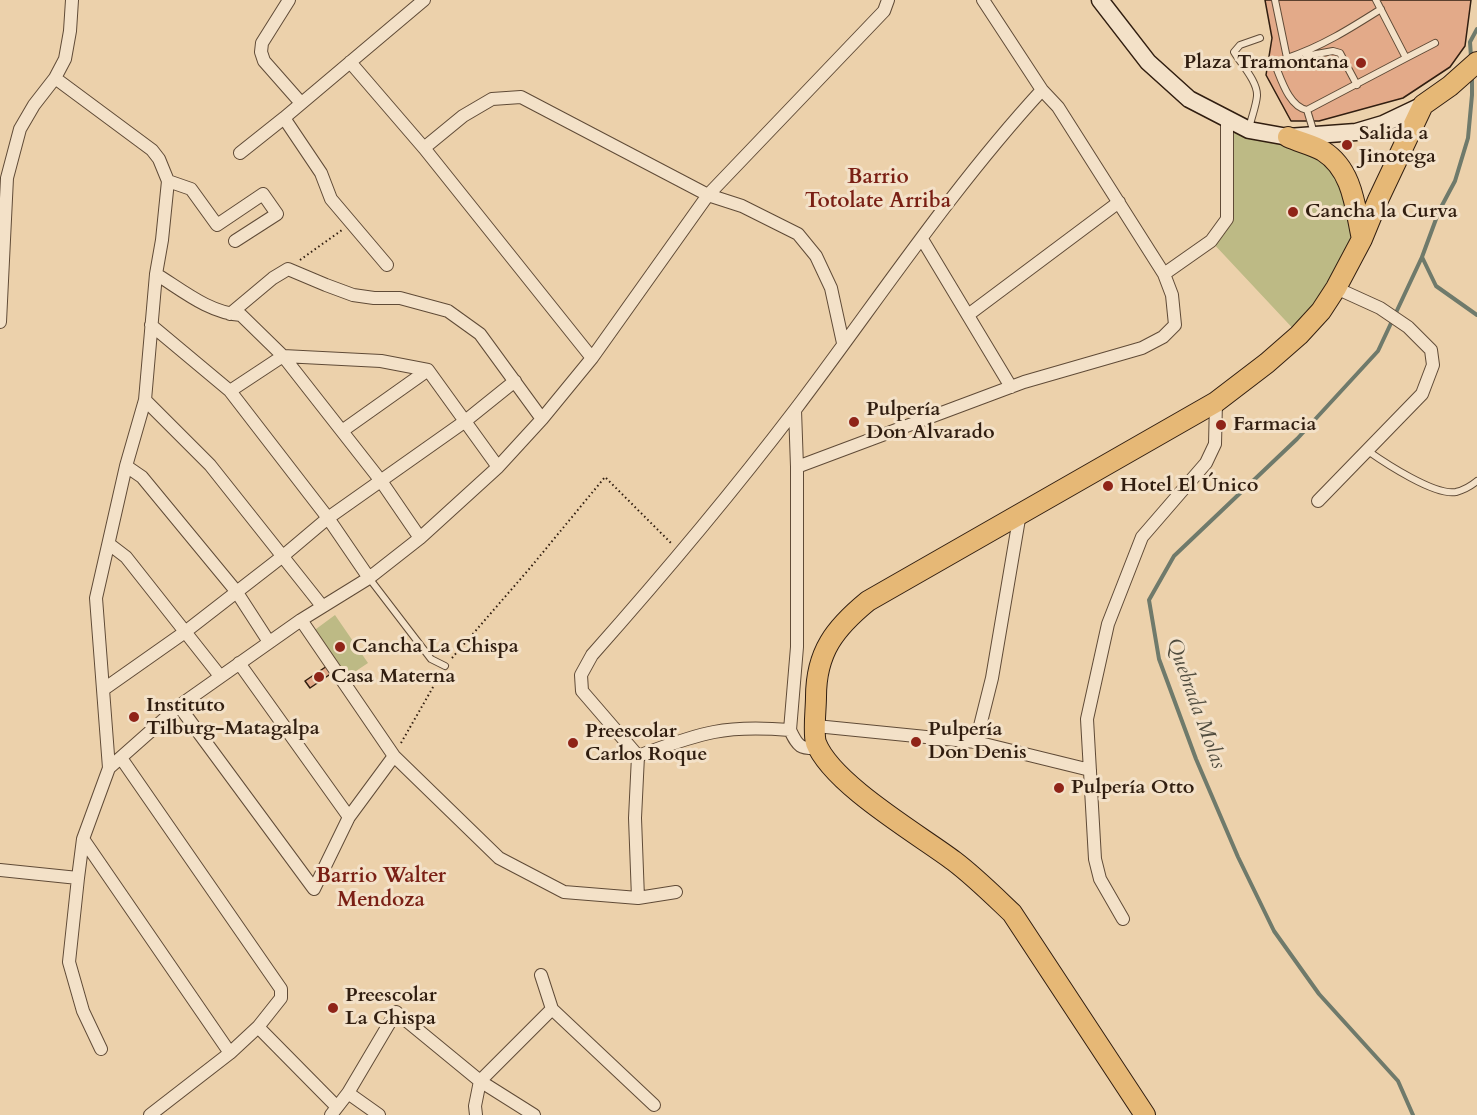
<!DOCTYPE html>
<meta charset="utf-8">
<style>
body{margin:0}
canvas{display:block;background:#ecd1ab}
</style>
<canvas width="1477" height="1115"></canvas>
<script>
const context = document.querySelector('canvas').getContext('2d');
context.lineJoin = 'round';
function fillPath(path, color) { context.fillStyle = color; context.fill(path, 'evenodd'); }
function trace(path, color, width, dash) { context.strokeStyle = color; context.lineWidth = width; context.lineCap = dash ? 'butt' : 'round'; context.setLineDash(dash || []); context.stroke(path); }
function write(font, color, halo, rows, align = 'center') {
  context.font = font + ' Cardo,serif'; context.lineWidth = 6; context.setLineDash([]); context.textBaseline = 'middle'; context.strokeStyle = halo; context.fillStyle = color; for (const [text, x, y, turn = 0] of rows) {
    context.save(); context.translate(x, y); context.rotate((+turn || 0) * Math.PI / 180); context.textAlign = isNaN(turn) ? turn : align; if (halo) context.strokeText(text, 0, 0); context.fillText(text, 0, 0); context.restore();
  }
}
const green = new Path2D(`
 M 1227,119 L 1337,161 L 1362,239 L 1299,335 L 1211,241 L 1227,219 Z
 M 335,615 L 368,663 L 344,679 L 312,632 Z`);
const stream = new Path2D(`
 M 1471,57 L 1470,42 L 1477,29
 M 1422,257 L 1436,286 L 1477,315
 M 1413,1115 L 1398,1081 L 1319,994 L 1274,931 L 1238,857 L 1196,759 L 1159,659 L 1149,600 L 1174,556 L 1297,439 L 1378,351 L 1422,257 L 1439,211 L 1455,181 L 1468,138 L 1472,95 L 1472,77`);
const building = new Path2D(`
 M 1265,0 L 1471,0 L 1465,46 L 1450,67 L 1403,98 L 1319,121 L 1291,121 L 1266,75 L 1272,38 Z
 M 327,666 L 332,673 L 310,688 L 305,681 Z`);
const path = new Path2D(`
 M 300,260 L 342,230
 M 452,658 L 530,568 L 605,477 L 671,543
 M 401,743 L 440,675`);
const lane = new Path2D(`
 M 1275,0 L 1287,58 L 1281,61 L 1276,67 C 1282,82 1290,107 1307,110 L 1406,58 L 1376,0
 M 1304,53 L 1311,55 L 1333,51 L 1340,53 L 1357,85
 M 1287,58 C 1321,47 1351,28 1381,9
 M 1406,58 L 1435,43
 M 1307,110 L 1314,133
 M 1249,129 C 1251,118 1256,107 1257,96 C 1258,82 1241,64 1234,52 L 1240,45 L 1260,38
 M 1368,451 C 1385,463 1435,496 1456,492 C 1464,490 1471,486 1477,481
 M 369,578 L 431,659 L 445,666`);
const street = new Path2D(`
 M 289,0 L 262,43 L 261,52 L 264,61 L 301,103
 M 350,62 L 424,148 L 592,358
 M 55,78 L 152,150 L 159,159 L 168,181 L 162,240 L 156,274 L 145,400 L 126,466 L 96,598 L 109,768
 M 284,118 L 321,173 L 331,199 L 387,265
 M 424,148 L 463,116 L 492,99 L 521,97 L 708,195 L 742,206 L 798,234 L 816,256 L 831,288 L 843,343
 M 240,153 L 284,118 L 424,0
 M 168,181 L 191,189 L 217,225 L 263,194 L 277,214 L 235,241
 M 922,239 L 1011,387
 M 156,274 C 182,290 209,313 241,315 L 283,356 L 381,481 L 420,538
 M 1164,274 L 1211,241 L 1227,219 L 1227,119
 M 230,314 L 273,278 L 288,269 L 326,285 L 353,295 L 374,298 L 400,298 L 448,311 L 480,334 L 542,419
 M 968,315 L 1119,202
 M 0,322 L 7,178 L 20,129 L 34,105 L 55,78 L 65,59 L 70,31 L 72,0
 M 151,325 L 230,391 L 328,518 L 369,578
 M 230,391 L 283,356 L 381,361 L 428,370 L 498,467
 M 145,400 L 210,465 L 322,606
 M 342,431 L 428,370
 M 126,466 L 142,477 L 236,591 L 269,642
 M 797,467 L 1024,382 L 1142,348 L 1163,337 L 1175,325 L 1172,295 L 1164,274 L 1058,107 L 1042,90 L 983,0
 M 1318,501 L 1422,394 L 1433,365 L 1431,350 L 1408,327 L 1380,308 L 1336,288
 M 109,544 L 126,557 L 220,676
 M 301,620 L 394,756 L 499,858 L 564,892 L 638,898 L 676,892
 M 239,663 L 349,817
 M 104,689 L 185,632 L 283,556 L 328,518 L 464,422 L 515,381
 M 179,706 L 314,889 L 349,817 L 394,756
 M 816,726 L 976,742 L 992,678 L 1020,513
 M 790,730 L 797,647 L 797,467 L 795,410
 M 976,742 L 1090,770
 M 638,756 L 582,691 L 581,675 L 592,655 C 662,576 731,494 795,410 C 876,303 951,189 1042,90
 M 121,758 L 281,989 L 281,998 L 258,1027 L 230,1053 L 150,1115
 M 83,839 L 230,1053
 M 0,870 L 78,878 L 83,839 L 109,768 L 179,706 L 301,620 L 369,578 L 420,538 L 498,467 L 542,419 L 592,358 L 708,195 L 884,11 L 888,0
 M 78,878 L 69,962 L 83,1011 L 101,1049
 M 638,898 L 635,818 L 638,756 C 663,747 688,737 714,732 C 739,727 765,728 790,730 C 798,747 800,749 819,748
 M 1123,919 L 1100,879 L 1095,859 L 1087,719 L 1108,624 L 1142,537 L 1206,463 L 1215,444 L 1216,402
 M 541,975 L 552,1009 L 654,1105
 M 258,1027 L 337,1107
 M 348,1093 L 379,1115
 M 331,1115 L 348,1093 L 396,1012 L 480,1081 L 534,1115
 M 476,1115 L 475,1106 L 480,1081 L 552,1009`);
const secondary = new Path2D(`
 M 1100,0 L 1148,62 L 1189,99 L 1249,130 L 1288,137 L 1356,132 L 1383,124 L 1423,105`);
const primary = new Path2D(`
 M 1288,137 C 1299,142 1313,145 1323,151 C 1353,170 1355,207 1362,239
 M 1145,1115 L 1012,913 C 993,895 975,877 954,861 C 918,834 832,784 816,743 C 813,733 816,709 816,697 C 816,652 835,628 868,601 L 1216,402 L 1267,363 L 1299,335 L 1321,311 L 1336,288 L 1362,239 L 1378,200 L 1423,105 L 1450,86 L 1477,62`);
const markers = [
 [1361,63,6,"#8f2418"],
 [1347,145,6,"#8f2418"],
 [1293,212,6,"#8f2418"],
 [854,422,6,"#8f2418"],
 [1221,425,6,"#8f2418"],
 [1108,486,6,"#8f2418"],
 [340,647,6,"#8f2418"],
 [319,677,6,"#8f2418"],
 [134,717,6,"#8f2418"],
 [916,742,6,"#8f2418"],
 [573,743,6,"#8f2418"],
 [1059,788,6,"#8f2418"],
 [333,1008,6,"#8f2418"]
];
const poiNames = [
 ["Plaza Tramontana",1349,63,"right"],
 ["Salida a",1359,134],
 ["Jinotega",1359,157],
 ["Cancha la Curva",1305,212],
 ["Pulpería",866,410],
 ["Don Alvarado",866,433],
 ["Farmacia",1233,425],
 ["Hotel El Único",1120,486],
 ["Cancha La Chispa",352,647],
 ["Casa Materna",331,677],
 ["Instituto",146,706],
 ["Tilburg-Matagalpa",146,729],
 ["Pulpería",928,730],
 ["Don Denis",928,753],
 ["Preescolar",585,732],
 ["Carlos Roque",585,755],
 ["Pulpería Otto",1071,788],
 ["Preescolar",345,996],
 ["La Chispa",345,1019]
];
const neighbourhoodNames = [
 ["Barrio",878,178],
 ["Totolate Arriba",878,202],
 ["Barrio Walter",381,877],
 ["Mendoza",381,901]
];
const waterNames = [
 ["Quebrada Molas",1195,704,70]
];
fillPath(green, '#bdba85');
trace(stream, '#6f7a6b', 4);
fillPath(building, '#e3aa89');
trace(building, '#311e10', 1.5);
trace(lane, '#604b37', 8);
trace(street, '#604b37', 14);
trace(secondary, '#311e10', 19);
trace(primary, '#311e10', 22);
trace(path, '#311e10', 2, [1.5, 3]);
trace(lane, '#f3e1c8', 6);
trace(street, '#f3e1c8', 12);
trace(secondary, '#f3e1c8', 16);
trace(primary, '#e6b876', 20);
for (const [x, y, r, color] of markers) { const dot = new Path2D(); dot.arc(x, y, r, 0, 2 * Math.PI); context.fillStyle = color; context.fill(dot); trace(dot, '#f3e1c8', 2); }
write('bold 20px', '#311e10', '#f3e1c8', poiNames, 'left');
write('bold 21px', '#7a1f14', '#f3e1c8', neighbourhoodNames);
write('italic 21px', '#504c3e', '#f3e1c8', waterNames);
</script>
